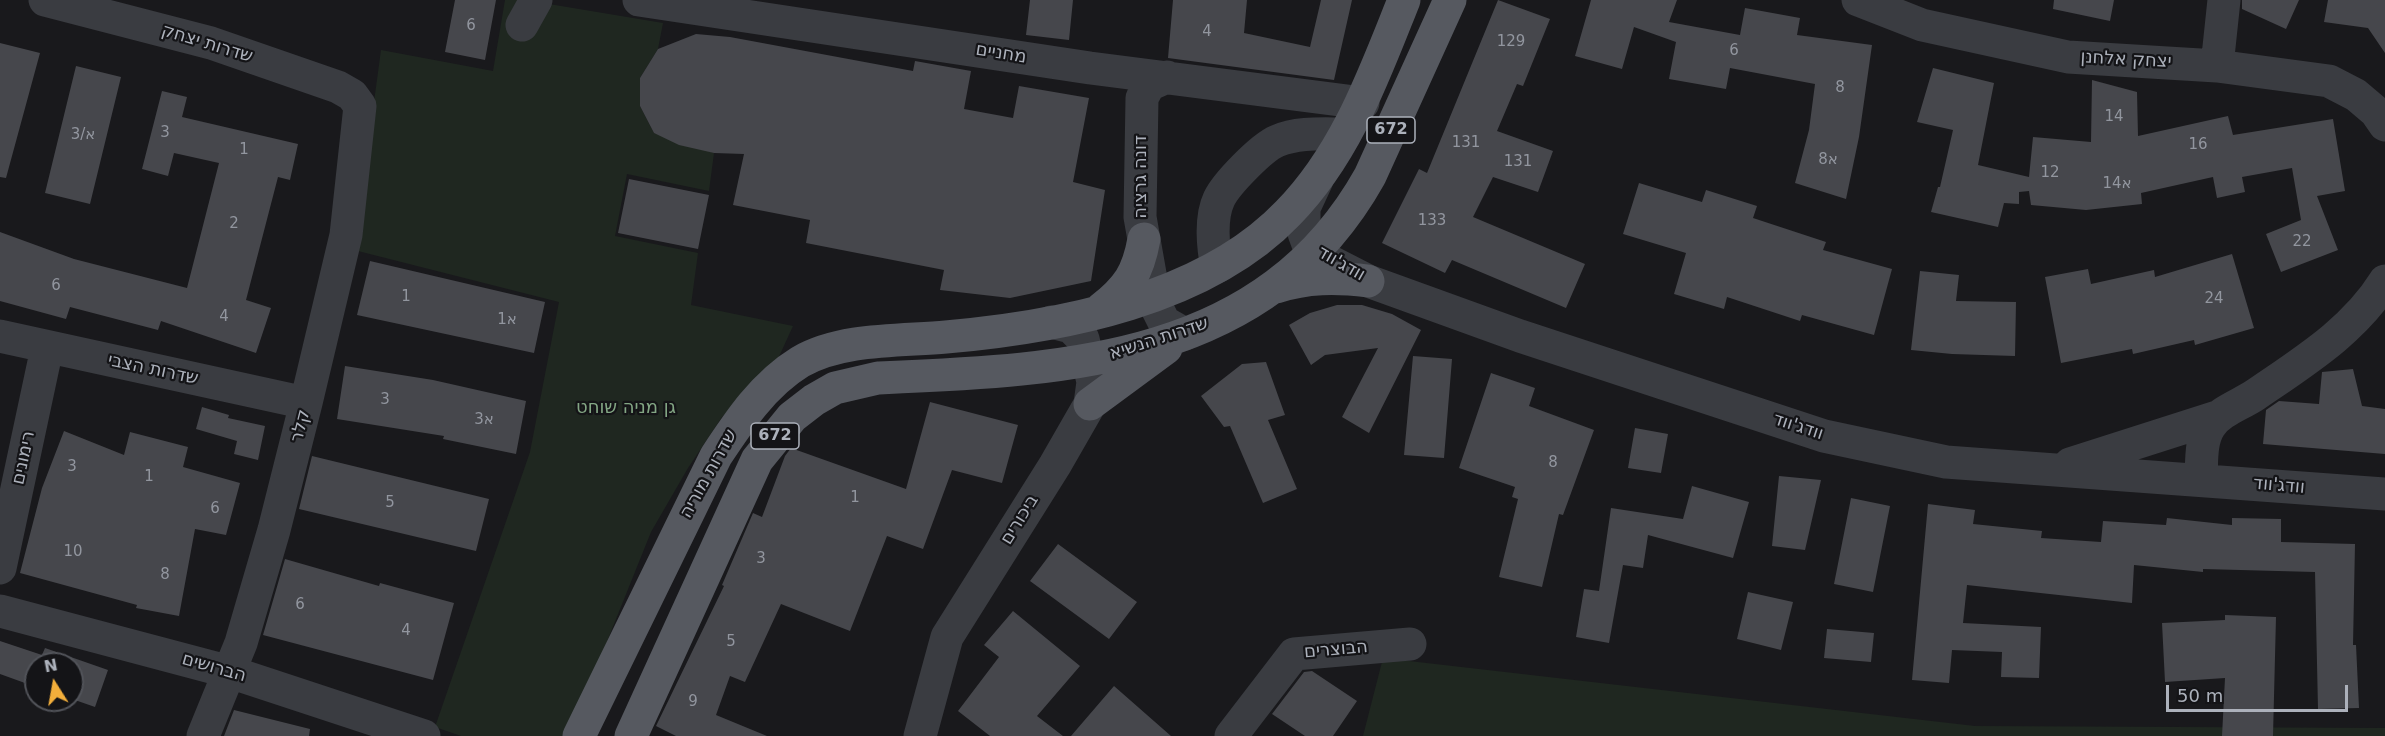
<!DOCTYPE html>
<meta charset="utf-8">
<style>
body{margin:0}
#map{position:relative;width:2385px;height:736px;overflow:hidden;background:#19191c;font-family:"DejaVu Sans",sans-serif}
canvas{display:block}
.north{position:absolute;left:24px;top:652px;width:60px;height:60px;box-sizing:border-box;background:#141417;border:2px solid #515359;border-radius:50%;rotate:349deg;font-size:16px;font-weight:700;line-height:24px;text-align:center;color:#acb1bb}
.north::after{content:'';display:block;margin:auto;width:21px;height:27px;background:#f2ae3b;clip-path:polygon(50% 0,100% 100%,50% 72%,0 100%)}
.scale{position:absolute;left:2166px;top:685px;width:182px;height:27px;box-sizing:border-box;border:3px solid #acb1bb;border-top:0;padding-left:8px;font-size:18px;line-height:21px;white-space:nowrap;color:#acb1bb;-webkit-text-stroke:4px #141417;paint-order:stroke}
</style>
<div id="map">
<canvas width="2385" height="736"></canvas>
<div class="north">N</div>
<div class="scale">50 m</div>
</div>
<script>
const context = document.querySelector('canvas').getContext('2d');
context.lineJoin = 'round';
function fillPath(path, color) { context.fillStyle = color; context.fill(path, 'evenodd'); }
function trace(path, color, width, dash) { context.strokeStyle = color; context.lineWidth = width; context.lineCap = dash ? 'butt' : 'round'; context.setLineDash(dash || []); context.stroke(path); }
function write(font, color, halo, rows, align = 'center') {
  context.font = font + ' "DejaVu Sans","Noto Sans Hebrew",sans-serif'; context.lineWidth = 4.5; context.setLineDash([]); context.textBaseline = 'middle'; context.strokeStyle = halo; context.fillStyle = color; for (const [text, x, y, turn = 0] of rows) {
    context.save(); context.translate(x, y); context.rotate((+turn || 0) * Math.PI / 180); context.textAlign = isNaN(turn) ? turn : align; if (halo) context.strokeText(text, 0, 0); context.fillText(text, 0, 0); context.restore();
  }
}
const green = new Path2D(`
 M 505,0 L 525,0 L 663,23 L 658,49 L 640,78 L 640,106 L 654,133 L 714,153 L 709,191 L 627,174 L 615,236 L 698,253 L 691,305 L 793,326 L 777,361 L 722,417 L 688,468 L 651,532 L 569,736 L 461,736 L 435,727 L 530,452 L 559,302 L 354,250 L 381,50 L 493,71 Z
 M 1383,658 L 1975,726 L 2385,728 L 2385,736 L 1363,736 Z`);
const building = new Path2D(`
 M 455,0 L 496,0 L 485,60 L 445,52 Z
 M 1030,0 L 1073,0 L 1069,40 L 1026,35 Z
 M 1173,0 L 1247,0 L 1244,33 L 1310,47 L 1321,0 L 1352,0 L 1334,80 L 1168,58 Z
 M 1498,0 L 1550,19 L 1523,86 L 1517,84 L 1497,131 L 1553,151 L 1538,192 L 1493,177 L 1473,217 L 1585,264 L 1566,308 L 1452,260 L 1445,273 L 1382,243 L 1419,169 L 1427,173 Z
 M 1591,0 L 1677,0 L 1669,22 L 1740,35 L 1745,8 L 1800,18 L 1797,35 L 1872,45 L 1859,137 L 1846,199 L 1795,183 L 1809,130 L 1815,84 L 1730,68 L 1726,89 L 1669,79 L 1676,42 L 1634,27 L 1622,69 L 1575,56 Z
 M 2054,0 L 2114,0 L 2110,21 L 2053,9 Z
 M 2242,0 L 2299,0 L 2286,29 L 2242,9 Z
 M 2328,0 L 2385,0 L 2385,53 L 2368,28 L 2324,22 Z
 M 696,34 L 730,37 L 913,71 L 915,61 L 971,71 L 964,109 L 1013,118 L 1019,86 L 1089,98 L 1073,182 L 1105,190 L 1091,281 L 1010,298 L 940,290 L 944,270 L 806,243 L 810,220 L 733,205 L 744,154 L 714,153 L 679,145 L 654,133 L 640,106 L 640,78 L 658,49 Z
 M 0,43 L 40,53 L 6,178 L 0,177 Z
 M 76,66 L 121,77 L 90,204 L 45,193 Z
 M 1933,68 L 1994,83 L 1978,165 L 2029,177 L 2033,137 L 2091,142 L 2092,80 L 2137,92 L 2138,136 L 2228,116 L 2233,135 L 2333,119 L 2345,191 L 2317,196 L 2338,250 L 2281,272 L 2266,234 L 2301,220 L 2292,168 L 2242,177 L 2245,192 L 2217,198 L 2213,177 L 2141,193 L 2142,204 L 2086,210 L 2031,205 L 2029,191 L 2019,192 L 2019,204 L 2004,203 L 1998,227 L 1931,212 L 1938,187 L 1940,187 L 1953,130 L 1917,122 Z
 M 162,91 L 187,97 L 182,117 L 298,144 L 290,180 L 278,177 L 246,300 L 271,308 L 256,353 L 161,321 L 158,330 L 70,307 L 66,319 L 0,301 L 0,232 L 74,259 L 187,288 L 219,163 L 174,153 L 168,176 L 142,169 Z
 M 629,179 L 709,195 L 698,249 L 618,233 Z
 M 1639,183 L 1702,202 L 1706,190 L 1757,206 L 1753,218 L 1826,242 L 1823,250 L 1892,269 L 1874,335 L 1802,315 L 1800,321 L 1727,297 L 1724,309 L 1674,294 L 1686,253 L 1623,234 Z
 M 2232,254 L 2254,328 L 2195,345 L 2194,340 L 2133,354 L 2132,349 L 2061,363 L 2045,277 L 2088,269 L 2091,284 L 2154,270 L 2155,277 Z
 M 370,261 L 545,302 L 534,353 L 357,315 Z
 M 1920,271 L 1959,275 L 1956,301 L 2016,302 L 2015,356 L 1952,354 L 1911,350 Z
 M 1337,305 L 1362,305 L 1392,314 L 1421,330 L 1369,433 L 1342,417 L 1378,348 L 1325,355 L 1311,365 L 1289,325 L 1310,313 Z
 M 1413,356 L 1452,359 L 1444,458 L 1404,455 Z
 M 1266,362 L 1285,415 L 1268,420 L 1297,489 L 1263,503 L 1230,426 L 1224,427 L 1201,396 L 1242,364 Z
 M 345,366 L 433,380 L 526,401 L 516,454 L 443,439 L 444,436 L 337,419 Z
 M 2353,369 L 2362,406 L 2385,409 L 2385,454 L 2263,444 L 2266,410 L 2279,401 L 2319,404 L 2322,372 Z
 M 1491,373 L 1535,388 L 1529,406 L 1594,430 L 1563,515 L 1559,514 L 1542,587 L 1499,577 L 1518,499 L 1512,497 L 1515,487 L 1459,468 Z
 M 930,402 L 1018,425 L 1002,483 L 952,470 L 923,549 L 887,536 L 850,631 L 781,604 L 745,682 L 730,676 L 716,715 L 767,736 L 676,736 L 656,726 L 724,586 L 722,585 L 753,513 L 762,517 L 785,456 L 791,448 L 906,489 Z
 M 202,407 L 229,415 L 228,418 L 265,426 L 258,460 L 234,454 L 237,441 L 196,429 Z
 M 1635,428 L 1668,434 L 1661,473 L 1628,468 Z
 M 64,431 L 124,455 L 130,432 L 188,447 L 183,467 L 240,483 L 226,535 L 195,529 L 179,616 L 136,608 L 137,605 L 20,573 L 42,488 Z
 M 312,456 L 489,499 L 476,551 L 299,509 Z
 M 1779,476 L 1821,480 L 1805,550 L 1772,546 Z
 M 1692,486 L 1749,502 L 1733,558 L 1648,535 L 1643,568 L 1623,565 L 1609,643 L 1576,637 L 1584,589 L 1599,591 L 1611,508 L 1683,519 Z
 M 1851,498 L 1890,506 L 1873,592 L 1834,584 Z
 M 1928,504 L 1975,510 L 1973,524 L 2042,531 L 2041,538 L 2101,542 L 2103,521 L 2166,525 L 2167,518 L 2232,525 L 2232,518 L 2281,519 L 2281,542 L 2355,544 L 2353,645 L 2356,645 L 2359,708 L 2318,709 L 2315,572 L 2203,569 L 2203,572 L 2134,565 L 2132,603 L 1967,585 L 1963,623 L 2041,627 L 2039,678 L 2001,677 L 2002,652 L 1952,650 L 1949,683 L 1912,680 Z
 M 1058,544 L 1137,602 L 1109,639 L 1030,581 Z
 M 285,559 L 379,586 L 380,583 L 454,603 L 433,680 L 263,635 Z
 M 1748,592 L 1793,602 L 1781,650 L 1737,639 Z
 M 1013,611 L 1080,666 L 1037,716 L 1063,736 L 990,736 L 958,711 L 999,657 L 984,645 Z
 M 2225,615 L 2276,617 L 2273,736 L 2222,736 L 2225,678 L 2165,682 L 2162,623 L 2225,620 Z
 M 1827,629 L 1874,633 L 1871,662 L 1824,658 Z
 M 0,641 L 42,655 L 45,648 L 108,670 L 95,707 L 72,699 L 72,664 L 36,664 L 36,687 L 0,674 Z
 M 1312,671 L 1357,701 L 1333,736 L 1305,736 L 1272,714 L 1304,672 Z
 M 1114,686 L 1171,736 L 1071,736 Z
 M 234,710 L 310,729 L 309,736 L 224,736 Z`);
const minor = new Path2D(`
 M 45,0 L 211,43 L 338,87 L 352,95 L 360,106 L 346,235 L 306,403 L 274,530 L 241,643 L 203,736
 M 639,0 L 1090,68 L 1363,103
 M 1858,0 L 1922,25 L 2068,57 L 2217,66 L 2329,81 L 2356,95 L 2376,112 L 2385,125
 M 522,25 L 536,0
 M 2217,66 L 2224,0
 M 1167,77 L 1149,85 L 1142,98 L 1140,217 L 1152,285 L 1155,304 L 1164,322 L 1185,334
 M 1317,180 L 1304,208 L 1304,233 L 1308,244 L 1329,261 L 1368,281 L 1520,336 L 1824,436 L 1946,462 L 2385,494
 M 1217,267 C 1213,248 1210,218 1219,199 C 1226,184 1261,148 1277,141 C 1298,132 1322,134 1345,134
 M 0,336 L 306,403
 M 2070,464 L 2217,417
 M 2201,479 C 2202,462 2200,441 2210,426 C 2220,411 2240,405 2255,395 C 2303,362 2354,331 2385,281
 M 0,568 L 47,348
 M 0,611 L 230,672 L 424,736
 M 920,736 L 947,637 L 1055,465 L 1090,404 L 1093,382 L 1083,339 L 1071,327 L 1051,322
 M 1231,736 L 1294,654 L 1410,644`);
const major = new Path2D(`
 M 1276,287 C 1307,277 1336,277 1368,281
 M 1101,309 C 1128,288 1138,273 1144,239
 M 1090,404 L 1166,348
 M 579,736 L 716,456 C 739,421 764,384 800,362 C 841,338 900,341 946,337 C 1061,327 1205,300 1288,213 C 1346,154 1374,75 1404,0
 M 631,736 L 757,460 L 792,417 L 814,400 L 835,388 L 878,378 C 1068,370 1266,362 1370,176 L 1450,0`);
const numberNames = [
 ["6",471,26],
 ["4",1207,32],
 ["129",1511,42],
 ["6",1734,51],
 ["8",1840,88],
 ["14",2114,117],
 ["3",165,133],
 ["א/3",83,135],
 ["131",1466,143],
 ["16",2198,145],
 ["1",244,150],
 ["8א",1828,160],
 ["131",1518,162],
 ["12",2050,173],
 ["14א",2117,184],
 ["133",1432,221],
 ["2",234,224],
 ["22",2302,242],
 ["6",56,286],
 ["1",406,297],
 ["24",2214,299],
 ["4",224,317],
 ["1א",507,320],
 ["3",385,400],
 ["3א",484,420],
 ["8",1553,463],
 ["3",72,467],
 ["1",149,477],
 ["1",855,498],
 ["5",390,503],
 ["6",215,509],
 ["10",73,552],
 ["3",761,559],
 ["8",165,575],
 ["6",300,605],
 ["4",406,631],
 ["5",731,642],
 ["9",693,702]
];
const shields = [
 [1391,130,48],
 [775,436,48]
];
const shieldNames = [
 ["672",1391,130],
 ["672",775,436]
];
const streetNames = [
 ["שדרות יצחק",207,44,17],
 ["מחניים",1001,54,9],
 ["יצחק אלחנן",2126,60,3],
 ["דונה גרציה",1141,177,-90],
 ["וודג'ווד",1341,264,30],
 ["שדרות הנשיא",1159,339,-18],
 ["שדרות הצבי",153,370,12],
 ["קלר",301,426,-76],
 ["וודג'ווד",1798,427,18],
 ["רימונים",24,458,-78],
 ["שדרות מוריה",709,474,-61],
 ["וודג'ווד",2279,486,5],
 ["ביכורים",1020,520,-58],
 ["הבוצרים",1336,650,-5],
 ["הברושים",214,668,16]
];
const parkNames = [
 ["גן מניה שוחט",626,408]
];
fillPath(green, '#1f2720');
fillPath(building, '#46474c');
trace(minor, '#3a3c41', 33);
trace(major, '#565960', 33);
write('15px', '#92969f', null, numberNames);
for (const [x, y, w] of shields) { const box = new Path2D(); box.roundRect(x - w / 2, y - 13, w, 26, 4.5); context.fillStyle = '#141417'; context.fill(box); trace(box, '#acb1bb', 1.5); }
write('bold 16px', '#acb1bb', null, shieldNames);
write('18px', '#acb1bb', '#141417', streetNames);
write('18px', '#83a684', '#141417', parkNames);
</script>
